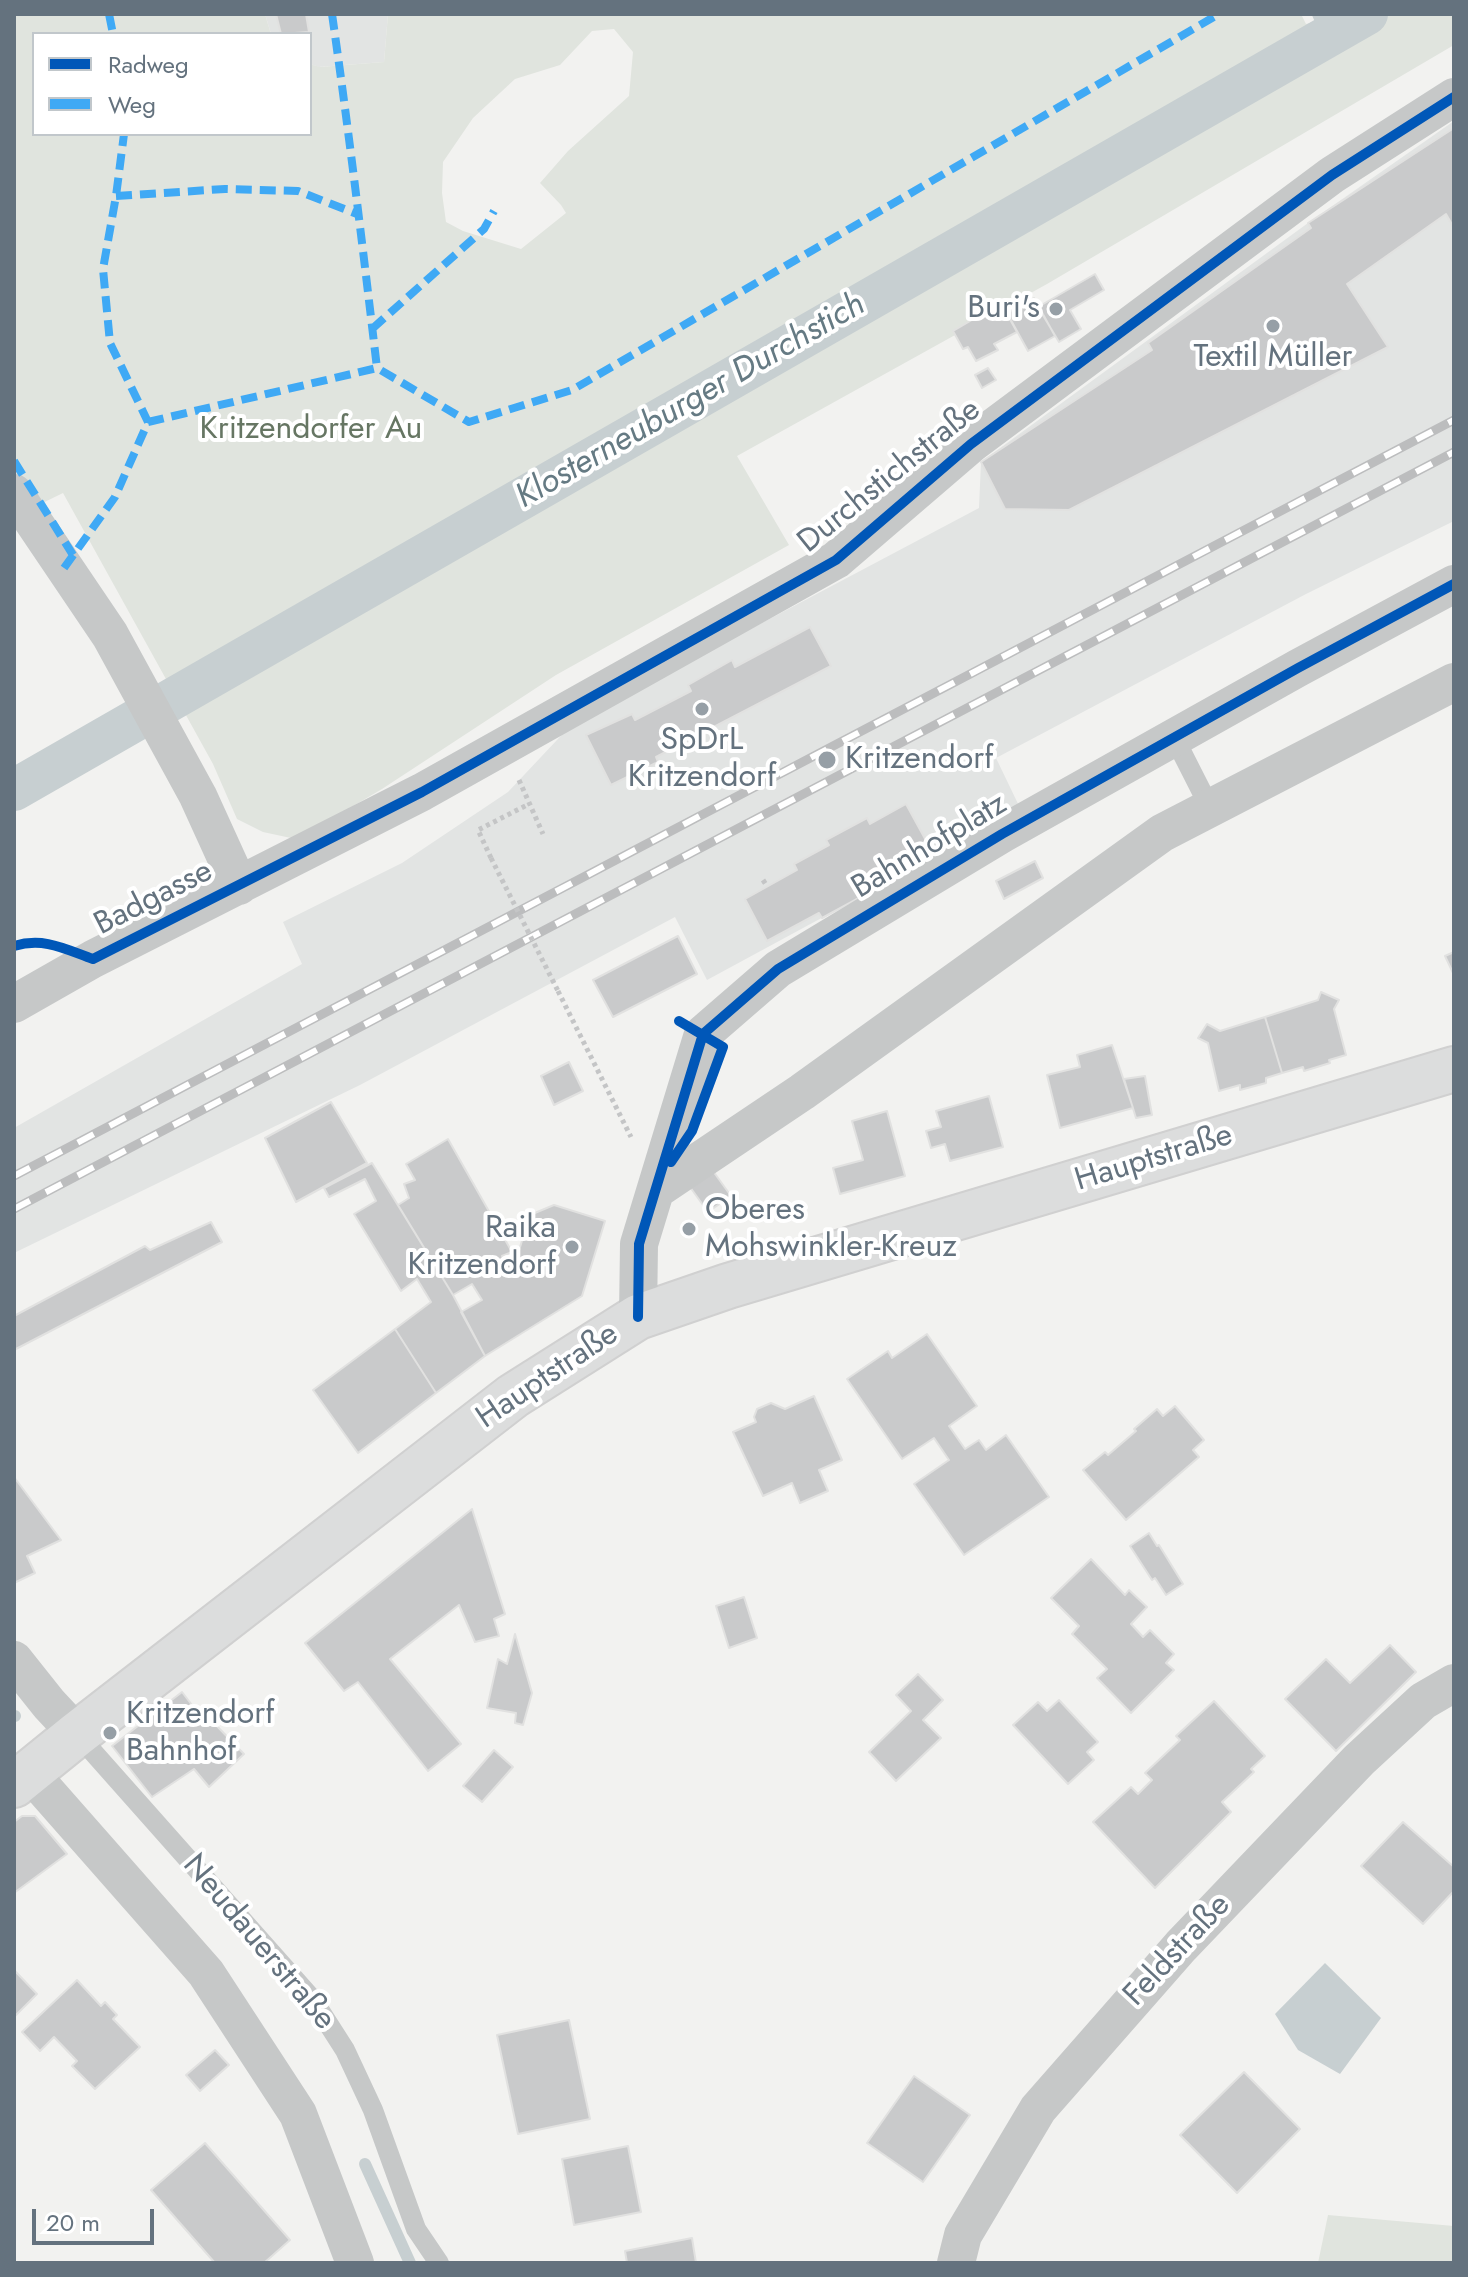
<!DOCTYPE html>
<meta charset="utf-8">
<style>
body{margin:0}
#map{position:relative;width:1468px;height:2277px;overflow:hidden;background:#f2f2f0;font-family:Jost,sans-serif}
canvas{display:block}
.frame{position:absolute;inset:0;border:16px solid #64727e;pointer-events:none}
.legend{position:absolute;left:32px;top:32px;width:280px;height:104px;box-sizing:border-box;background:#fff;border:2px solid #c1c7cb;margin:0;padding:10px 14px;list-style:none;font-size:24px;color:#64727e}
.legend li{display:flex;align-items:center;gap:16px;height:40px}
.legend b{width:40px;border:2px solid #c1c7cb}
.scale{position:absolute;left:32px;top:2209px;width:122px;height:36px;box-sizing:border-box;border:4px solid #64727e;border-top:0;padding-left:10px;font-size:24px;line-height:28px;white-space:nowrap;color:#64727e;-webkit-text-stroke:6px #fff;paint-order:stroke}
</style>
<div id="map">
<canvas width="1468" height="2277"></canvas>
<div class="frame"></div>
<ul class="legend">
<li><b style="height:10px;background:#0057b8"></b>Radweg</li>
<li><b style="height:10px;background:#3fa9f5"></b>Weg</li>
</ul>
<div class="scale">20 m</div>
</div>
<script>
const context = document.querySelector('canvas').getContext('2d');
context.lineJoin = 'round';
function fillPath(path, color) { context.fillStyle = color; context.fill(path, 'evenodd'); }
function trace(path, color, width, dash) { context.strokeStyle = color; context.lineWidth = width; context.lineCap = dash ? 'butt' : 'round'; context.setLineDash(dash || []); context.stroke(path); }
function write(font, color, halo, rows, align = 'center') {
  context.font = font + ' Jost,sans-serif'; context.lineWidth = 8; context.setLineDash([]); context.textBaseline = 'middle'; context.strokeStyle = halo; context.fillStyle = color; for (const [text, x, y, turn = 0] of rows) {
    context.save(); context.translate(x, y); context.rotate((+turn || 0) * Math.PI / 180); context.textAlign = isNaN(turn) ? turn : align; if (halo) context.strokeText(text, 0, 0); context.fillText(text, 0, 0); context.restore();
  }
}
const built = new Path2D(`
 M 265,14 L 388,14 L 384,62 L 319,67 L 310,64 L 310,34 L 271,34 Z
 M 1454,121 L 1454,521 L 1306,594 L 996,758 L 1021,810 L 707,980 L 675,917 L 360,1085 L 14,1253 L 14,1128 L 302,964 L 283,922 L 402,863 L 508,792 L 573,723 L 979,508 L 981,462 L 1308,223 Z`);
const green = new Path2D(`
 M 14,14 L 265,14 L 271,34 L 34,34 L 34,134 L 310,134 L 310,64 L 320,67 L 384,62 L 388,14 L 1301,14 L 1306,24 L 1321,20 L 1323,14 L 1454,14 L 1454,45 L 1047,284 L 737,456 L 789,545 L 556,675 L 382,789 L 314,829 L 291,838 L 263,832 L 237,819 L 213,764 L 63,493 L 14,517 ZM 614,29 L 633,52 L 629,96 L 568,151 L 540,183 L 561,205 L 566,213 L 521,249 L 463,231 L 446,222 L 442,193 L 443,162 L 473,118 L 515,79 L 560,65 L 592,31 Z
 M 1328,2215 L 1454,2226 L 1454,2263 L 1318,2263 Z`);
const water = new Path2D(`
 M 1325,1963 L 1381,2018 L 1340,2074 L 1298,2050 L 1275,2014 Z`);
const stream = new Path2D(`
 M 1318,14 L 1328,36
 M 14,1716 L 15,1716
 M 365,2164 L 410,2263`);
const canal = new Path2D(`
 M 14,790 L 1367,14`);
const building = new Path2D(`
 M 276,14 L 306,14 L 309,32 L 281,34 Z
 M 1454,128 L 1454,228 L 1446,214 L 1347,284 L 1388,347 L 1069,510 L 1005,509 L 981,462 L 1152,350 L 1148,343 L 1311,228 L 1308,223 Z
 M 1095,274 L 1104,290 L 1070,310 L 1081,329 L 1059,342 L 1038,307 Z
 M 1034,298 L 1055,336 L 1028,351 L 1007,313 Z
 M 1001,303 L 1017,332 L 994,344 L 998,350 L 976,361 L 968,347 L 963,349 L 953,331 Z
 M 988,368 L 996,380 L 982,388 L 975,375 Z
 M 810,627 L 831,666 L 656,757 L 658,762 L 611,785 L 586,735 L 632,714 L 635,720 L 691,691 L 688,685 L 732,660 L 735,667 Z
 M 906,804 L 935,857 L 861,905 L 857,899 L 822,918 L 819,913 L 767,941 L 745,899 L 797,870 L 794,864 L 829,845 L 826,840 L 867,818 L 870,824 Z
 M 1035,861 L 1043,878 L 1004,899 L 996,881 Z
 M 678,936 L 697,974 L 613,1017 L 593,980 Z
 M 1454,952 L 1454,975 L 1445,956 Z
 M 1321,992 L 1339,1000 L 1334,1009 L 1346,1055 L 1329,1060 L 1330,1063 L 1304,1071 L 1303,1067 L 1282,1073 L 1265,1017 L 1318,1000 Z
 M 1265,1017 L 1282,1073 L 1266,1078 L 1266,1083 L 1240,1090 L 1240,1085 L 1219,1091 L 1208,1043 L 1198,1038 L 1207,1024 L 1220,1031 Z
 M 1112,1045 L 1133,1108 L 1060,1128 L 1047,1075 L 1080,1067 L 1077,1055 Z
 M 569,1062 L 583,1091 L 554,1105 L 541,1076 Z
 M 1145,1076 L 1152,1115 L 1136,1118 L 1124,1079 Z
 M 989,1096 L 1003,1147 L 950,1161 L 945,1144 L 931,1148 L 926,1131 L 941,1127 L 936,1111 Z
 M 331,1102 L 367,1163 L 296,1202 L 265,1138 Z
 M 887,1111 L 905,1176 L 840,1194 L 833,1168 L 863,1160 L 852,1121 Z
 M 448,1139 L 512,1252 L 502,1256 L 507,1265 L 516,1260 L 530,1215 L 554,1205 L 605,1221 L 582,1296 L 485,1356 L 461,1312 L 482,1300 L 472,1284 L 453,1295 L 398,1205 L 409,1198 L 404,1184 L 415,1180 L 406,1164 Z
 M 372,1163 L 453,1295 L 485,1356 L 436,1393 L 395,1329 L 431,1302 L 417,1279 L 401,1291 L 354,1214 L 376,1201 L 365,1179 L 329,1197 L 324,1188 Z
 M 713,1171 L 731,1196 L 708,1212 L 690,1187 Z
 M 211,1222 L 222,1242 L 14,1350 L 14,1316 L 145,1246 L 150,1250 Z
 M 395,1329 L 436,1393 L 358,1453 L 313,1390 Z
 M 927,1334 L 977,1406 L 949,1426 L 965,1449 L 979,1440 L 986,1450 L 1006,1435 L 1049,1497 L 964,1555 L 914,1484 L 949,1460 L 934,1438 L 902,1459 L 847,1379 L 888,1351 L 892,1358 Z
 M 814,1396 L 842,1460 L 819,1470 L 828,1491 L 800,1503 L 792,1483 L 763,1496 L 733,1432 L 756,1422 L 754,1417 L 757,1409 L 771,1403 L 785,1409 Z
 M 1175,1406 L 1204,1440 L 1193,1450 L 1199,1457 L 1126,1520 L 1083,1470 L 1105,1452 L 1108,1455 L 1136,1431 L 1134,1429 L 1157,1409 L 1163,1416 Z
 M 14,1477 L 61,1540 L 27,1556 L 35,1573 L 14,1583 Z
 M 472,1509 L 505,1614 L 494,1619 L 499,1636 L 475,1642 L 459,1605 L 390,1659 L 461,1744 L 428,1771 L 358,1682 L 344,1691 L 305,1643 Z
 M 1149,1533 L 1157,1546 L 1159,1545 L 1183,1584 L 1166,1595 L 1155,1578 L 1152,1580 L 1130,1546 Z
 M 1091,1559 L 1125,1595 L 1129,1590 L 1147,1607 L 1131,1624 L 1143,1637 L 1150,1630 L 1174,1654 L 1166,1663 L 1174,1670 L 1131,1713 L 1097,1678 L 1107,1669 L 1072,1634 L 1079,1626 L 1051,1598 Z
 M 744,1597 L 757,1638 L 729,1648 L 716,1606 Z
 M 515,1634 L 532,1693 L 523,1725 L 515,1723 L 516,1713 L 487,1708 L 498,1659 L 507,1664 Z
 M 1390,1645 L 1416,1672 L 1336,1751 L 1285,1699 L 1326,1659 L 1350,1683 Z
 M 918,1674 L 943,1700 L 923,1720 L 941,1738 L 896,1781 L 869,1752 L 911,1711 L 896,1695 Z
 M 182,1692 L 205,1722 L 210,1719 L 244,1754 L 209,1787 L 194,1769 L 152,1797 L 112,1746 Z
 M 1059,1700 L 1098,1742 L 1087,1752 L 1094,1760 L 1068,1784 L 1013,1725 L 1038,1702 L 1047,1711 Z
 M 1214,1701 L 1265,1756 L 1251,1769 L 1254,1772 L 1222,1802 L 1231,1812 L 1155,1888 L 1093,1822 L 1131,1787 L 1138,1794 L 1152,1780 L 1145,1773 L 1180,1740 L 1176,1736 Z
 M 494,1750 L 513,1767 L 482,1802 L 463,1786 Z
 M 22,1816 L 35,1816 L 67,1854 L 14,1893 L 14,1822 Z
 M 1403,1822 L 1454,1867 L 1454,1891 L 1423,1924 L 1361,1866 Z
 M 14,1970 L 37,1994 L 14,2017 Z
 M 77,1980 L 101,2006 L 105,2002 L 117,2015 L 113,2019 L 140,2047 L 95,2089 L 72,2066 L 77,2061 L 54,2037 L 40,2051 L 22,2032 Z
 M 569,2020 L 590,2119 L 518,2134 L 497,2035 Z
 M 215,2050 L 229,2065 L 200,2091 L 186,2075 Z
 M 1244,2072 L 1300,2129 L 1237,2193 L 1180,2135 Z
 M 914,2076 L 970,2115 L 923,2182 L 867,2143 Z
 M 205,2143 L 290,2240 L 264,2263 L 215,2263 L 151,2190 Z
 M 628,2146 L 641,2212 L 574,2225 L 562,2159 Z
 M 692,2238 L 696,2263 L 627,2263 L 625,2251 Z`);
const path = new Path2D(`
 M 519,780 L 543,834
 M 491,858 L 478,830 L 529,804
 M 763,880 L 767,886
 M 558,991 L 631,1137`);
const lane = new Path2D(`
 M 1174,737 L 1210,808
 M 77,1734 L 313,2000 L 345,2050 L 373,2110 L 416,2229 L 439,2263`);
const street = new Path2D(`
 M 14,493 L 110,635 L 198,796 L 239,886
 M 14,1004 L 93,959 L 422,792 L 836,560 L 971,444 L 1332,175 L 1454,97
 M 656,1190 L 802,1092 L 1162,833 L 1454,682
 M 638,1317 L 639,1244 L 703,1034 L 778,969 L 1002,834 L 1298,668 L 1454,584
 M 14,1660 L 49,1704 L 77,1734
 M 30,1773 L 206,1973 L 298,2114 L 355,2263
 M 956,2263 L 963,2235 L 1038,2109 L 1181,1946 L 1359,1760 L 1423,1701 L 1454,1683`);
const secondary = new Path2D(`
 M 14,1785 L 77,1734 L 513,1396 L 638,1317 L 728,1286 L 1454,1069`);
const rail = new Path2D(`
 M 14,1176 L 1454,420
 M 14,1209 L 1454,452`);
const pathBridge = new Path2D(`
 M 491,858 L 558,991`);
const quiet = new Path2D(`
 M 109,14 L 113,34
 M 332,14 C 349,132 363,250 377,368
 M 116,196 L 225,189 L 298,191 L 357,214
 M 372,329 L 484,229 L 494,211
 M 148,422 L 377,368 L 469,422 L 572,390 L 1219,14
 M 14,461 L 73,555
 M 64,568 L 115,497 L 148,422 L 110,343 L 103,269 L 116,196 L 124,134`);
const cycleway = new Path2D(`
 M 14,946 C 44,937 65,949 93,959 L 422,792 L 836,560 L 971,444 L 1332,175 L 1454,97
 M 671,1162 L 692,1131 L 723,1047 L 679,1021
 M 638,1317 L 639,1244 L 703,1034 L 778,969 L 1002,834 L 1298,668 L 1454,584`);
const markers = [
 [1056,309,8,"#969fa6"],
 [1273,326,8,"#969fa6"],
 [702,709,8,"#969fa6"],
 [827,760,10,"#969fa6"],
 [689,1229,8,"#969fa6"],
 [572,1247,8,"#969fa6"],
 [110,1733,8,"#969fa6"]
];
const poiNames = [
 ["Buri's",1040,309,"right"],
 ["Textil Müller",1273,358,"center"],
 ["SpDrL",702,741,"center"],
 ["Kritzendorf",702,778,"center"],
 ["Kritzendorf",845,760],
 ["Oberes",705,1211],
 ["Mohswinkler-Kreuz",705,1248],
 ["Raika",556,1229,"right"],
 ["Kritzendorf",556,1266,"right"],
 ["Kritzendorf",126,1715],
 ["Bahnhof",126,1752]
];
const parkNames = [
 ["Kritzendorfer Au",311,430]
];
const streetNames = [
 ["Durchstichstraße",890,477,-39],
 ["Bahnhofplatz",930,847,-31],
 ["Badgasse",154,899,-27],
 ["Hauptstraße",1154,1159,-17],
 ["Hauptstraße",548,1377,-34],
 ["Neudauerstraße",258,1943,50],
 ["Feldstraße",1178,1951,-47]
];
const waterNames = [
 ["Klosterneuburger Durchstich",691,402,-30]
];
fillPath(built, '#e2e4e3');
fillPath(green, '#e0e4de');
fillPath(water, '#c7cfd1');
trace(stream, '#c7cfd1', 12);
trace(canal, '#c7cfd1', 42);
fillPath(building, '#c9cacb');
trace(building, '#e1e1e0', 2);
trace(secondary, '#d0d0d0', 48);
trace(path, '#c4c5c6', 5, [4, 4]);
trace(lane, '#c6c8c8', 20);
trace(street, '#c6c8c8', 38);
trace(secondary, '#dcdddd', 44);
trace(rail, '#bcbdbe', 9);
trace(rail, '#fff', 6, [18]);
trace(pathBridge, '#c4c5c6', 5, [4, 4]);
trace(quiet, '#3fa9f5', 8, [16, 8]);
trace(cycleway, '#0057b8', 10);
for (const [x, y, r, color] of markers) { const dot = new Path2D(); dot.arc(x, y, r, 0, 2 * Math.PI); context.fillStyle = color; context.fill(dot); trace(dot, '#fff', 3); }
write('32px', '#64727e', '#fff', poiNames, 'left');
write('32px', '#667663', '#fff', parkNames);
write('32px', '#64727e', '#fff', streetNames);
write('italic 34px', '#657a83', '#fff', waterNames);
</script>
